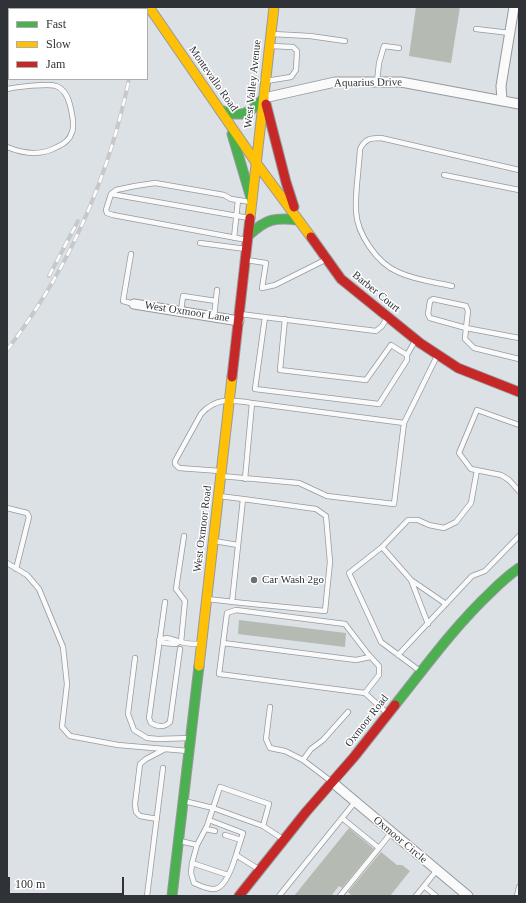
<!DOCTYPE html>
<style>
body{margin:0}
#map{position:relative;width:526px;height:903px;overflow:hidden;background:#dce1e6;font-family:Georgia,serif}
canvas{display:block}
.frame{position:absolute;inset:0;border:8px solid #2f3236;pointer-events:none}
.legend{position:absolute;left:8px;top:8px;width:140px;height:72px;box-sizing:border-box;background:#fff;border:1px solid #acadaf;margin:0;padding:5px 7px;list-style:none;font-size:12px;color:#2f3236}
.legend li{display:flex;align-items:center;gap:8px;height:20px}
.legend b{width:20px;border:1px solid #acadaf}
.scale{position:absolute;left:8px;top:877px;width:116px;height:18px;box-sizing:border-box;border:2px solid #2f3236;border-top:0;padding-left:5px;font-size:12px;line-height:14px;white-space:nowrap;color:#2f3236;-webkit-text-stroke:3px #fff;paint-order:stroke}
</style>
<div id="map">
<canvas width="526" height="903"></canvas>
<div class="frame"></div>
<ul class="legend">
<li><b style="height:5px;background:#4caf50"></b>Fast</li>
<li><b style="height:5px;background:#ffc107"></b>Slow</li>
<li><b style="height:5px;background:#c62828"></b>Jam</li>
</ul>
<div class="scale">100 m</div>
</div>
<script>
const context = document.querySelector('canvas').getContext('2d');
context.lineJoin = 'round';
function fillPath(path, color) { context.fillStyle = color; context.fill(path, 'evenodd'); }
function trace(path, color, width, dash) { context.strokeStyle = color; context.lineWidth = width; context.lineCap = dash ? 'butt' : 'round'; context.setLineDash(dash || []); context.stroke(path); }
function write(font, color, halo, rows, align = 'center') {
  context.font = font + ' Georgia,serif'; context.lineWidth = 3; context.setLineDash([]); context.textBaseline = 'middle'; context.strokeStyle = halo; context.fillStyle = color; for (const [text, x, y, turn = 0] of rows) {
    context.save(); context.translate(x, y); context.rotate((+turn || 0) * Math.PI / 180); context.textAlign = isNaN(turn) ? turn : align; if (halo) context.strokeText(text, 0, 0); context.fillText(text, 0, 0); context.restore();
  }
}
const building = new Path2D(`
 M 416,7 L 460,7 L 451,63 L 409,56 Z
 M 239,620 L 346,633 L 345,647 L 238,634 Z
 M 349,828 L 374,849 L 342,888 L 339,886 L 331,896 L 294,896 Z
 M 381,852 L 397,865 L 402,865 L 410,871 L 390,896 L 352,896 L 348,892 Z`);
const lane = new Path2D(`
 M 476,29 L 510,33
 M 272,34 L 310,36 L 345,41
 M 266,81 L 291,77 L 296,70 L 297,51 L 293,47 L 271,46
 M 377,82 L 379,63 L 384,46 L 399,48
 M 7,89 C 17,87 48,83 56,86 C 65,89 68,97 70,105 C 72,113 75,125 72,132 C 70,140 64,144 57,147 C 41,156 24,154 7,147
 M 444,175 L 519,190
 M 111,194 L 249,218
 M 234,238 L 238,200
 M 247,240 L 113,215 L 107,213 L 106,210 L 111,194 L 116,190 L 135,186 L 155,183 L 224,195 L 231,199 L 251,202
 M 200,243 L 246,249
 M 131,254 L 123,301 L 134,304
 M 246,260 L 266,263 L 262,288 L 275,285 L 325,260
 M 452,286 C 434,282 415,280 398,272 C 377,263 357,234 356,211 C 355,191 359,170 360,149 C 365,139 370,138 381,138 L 519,170
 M 433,299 L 466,306 L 468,311 L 466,328 L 430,318 L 428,314 L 430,301 Z
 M 181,311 L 183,296 L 216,301
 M 240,314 L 376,331 L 382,326 L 387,318
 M 214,317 L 217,290
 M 265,317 L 255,389 L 379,404 L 407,360 L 407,355 L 415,341
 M 285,319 L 280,370 L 366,380 L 391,345 L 407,355
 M 519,338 L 466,328 L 465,339 L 474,348 L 519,359
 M 252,403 L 404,423
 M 519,425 L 477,410 L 459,453 L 471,469 L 501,475 L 509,480 L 519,491
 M 220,471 L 179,468 L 175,464 L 175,461 L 201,414 C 216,397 232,400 252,403 L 245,479
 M 221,476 L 299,483 L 327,496 L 394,504 L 404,423 L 438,354
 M 219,496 L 243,499
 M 7,508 L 27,513 L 29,517 L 16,569
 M 214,541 L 238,545
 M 382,547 L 411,580 L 428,624
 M 7,563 L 27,575 L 39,589 L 63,647 L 67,684 L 62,727 L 70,736 L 118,745 L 188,751
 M 411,580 L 446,604
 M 207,599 L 243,603 L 325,611 L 330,562 L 326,516 L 316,509 L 243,499 L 232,602
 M 165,602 L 149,718 L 151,723 C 158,727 164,728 170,722 L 180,649
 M 179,642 L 176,644 L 164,643 L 159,640 C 168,636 172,640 181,642 C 187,644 194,644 200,644
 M 181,642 L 185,601 L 176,589 L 184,536
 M 223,643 L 356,660 L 370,657
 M 398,655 L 472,576 L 485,571 L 519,536
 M 135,658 L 128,714 L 134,730 L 147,738 L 158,739 L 190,738
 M 420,671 L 381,642 L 349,573 L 382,547 L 408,520 L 418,520 L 429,525 L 444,528 L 456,522 L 471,503 L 477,470
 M 365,693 L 379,675 L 379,666 L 368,654 L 345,624 L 236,610 L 227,613 L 219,674 L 365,693 L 388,714
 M 270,707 L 266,739 L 270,748 L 285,751 L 303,760
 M 332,782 L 303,760 L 311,749 L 323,740 L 348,712
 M 184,801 L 213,808 L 263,826
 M 342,818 L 379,848 L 391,833
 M 157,819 L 140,816 L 136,812 L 135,804 L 140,764 L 146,759 L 165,749
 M 209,820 L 243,833 L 236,855
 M 206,829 L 215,831
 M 225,835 L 241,840
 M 180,841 L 197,845
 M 192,863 L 228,875
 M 260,870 L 236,855 C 233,865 226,887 215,889 C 208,890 201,886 194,883 L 191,873 L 192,863 L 197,845 L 207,826 L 220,787 L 269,804 L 263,826 L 283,839
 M 424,886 L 436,896
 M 147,896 L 163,768
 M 279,896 L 355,802
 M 340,896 L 379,848
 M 416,896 L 437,870
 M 517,896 L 519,887`);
const street = new Path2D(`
 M 264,98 L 335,82 L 401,82 L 519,104
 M 502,100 L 501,86 L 514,7
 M 134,304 L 239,321
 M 332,782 L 468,896`);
const fast = new Path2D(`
 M 220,110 C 241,118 249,115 264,98
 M 232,134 L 251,198
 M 249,235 C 266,219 275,217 298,220
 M 395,705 C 426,666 455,626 491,592 C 500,583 509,575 519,568
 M 172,896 L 199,666`);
const slow = new Path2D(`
 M 149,7 L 257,164 L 311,237
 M 250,218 L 274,7
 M 199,666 L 232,377`);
const jam = new Path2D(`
 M 266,104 L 286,182 L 294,207
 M 311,237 L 341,279 L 420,343 L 458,368 L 519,392
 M 232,377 L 250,218
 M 239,896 L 306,812 L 354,757 L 395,705`);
const rail = new Path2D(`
 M 143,9 L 144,7
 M 49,276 L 78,221
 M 7,350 C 68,271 109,177 129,79`);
const markers = [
 [254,580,4,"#6c6f74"]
];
const streetNames = [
 ["Montevallo Road",213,79,55],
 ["Aquarius Drive",368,83,-1],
 ["West Valley Avenue",253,84,-84],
 ["Barber Court",376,292,39],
 ["West Oxmoor Lane",187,312,9],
 ["West Oxmoor Road",203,529,-83],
 ["Oxmoor Road",367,721,-52],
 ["Oxmoor Circle",400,840,40]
];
const poiNames = [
 ["Car Wash 2go",262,580]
];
fillPath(building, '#b5bab3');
trace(lane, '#969a9d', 6);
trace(street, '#969a9d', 11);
trace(fast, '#969a9d', 11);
trace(slow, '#969a9d', 11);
trace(jam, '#969a9d', 11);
trace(lane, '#fafafb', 4.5);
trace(street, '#fafafb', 9);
trace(fast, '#4caf50', 9);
trace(slow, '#ffc107', 9);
trace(jam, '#c62828', 9);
trace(rail, '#c7c8ca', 4);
trace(rail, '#fff', 2.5, [8]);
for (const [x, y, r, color] of markers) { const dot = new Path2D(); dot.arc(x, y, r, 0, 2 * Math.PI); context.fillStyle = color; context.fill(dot); trace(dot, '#fff', 1.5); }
write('11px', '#2f3236', '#fff', streetNames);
write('11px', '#2f3236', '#fff', poiNames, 'left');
</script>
